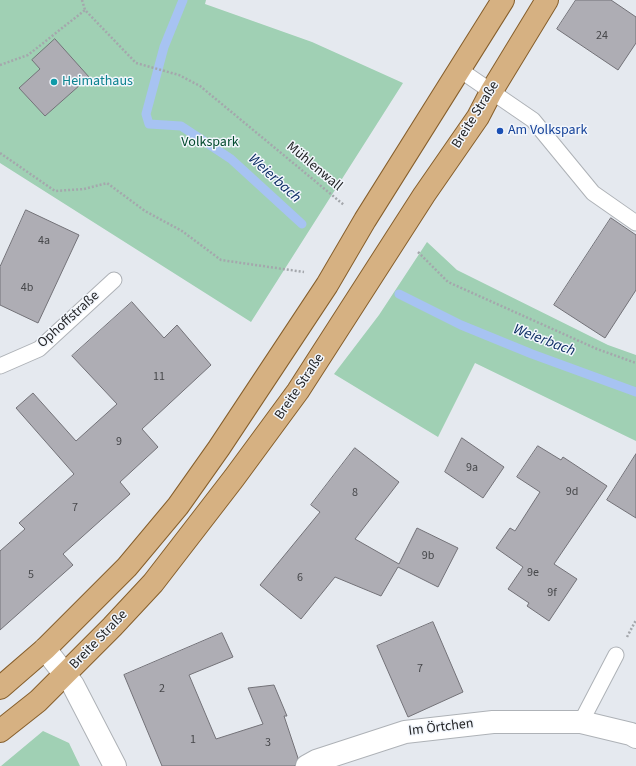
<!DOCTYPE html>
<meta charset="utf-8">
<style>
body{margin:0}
canvas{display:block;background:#e5e9ef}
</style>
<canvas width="636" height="766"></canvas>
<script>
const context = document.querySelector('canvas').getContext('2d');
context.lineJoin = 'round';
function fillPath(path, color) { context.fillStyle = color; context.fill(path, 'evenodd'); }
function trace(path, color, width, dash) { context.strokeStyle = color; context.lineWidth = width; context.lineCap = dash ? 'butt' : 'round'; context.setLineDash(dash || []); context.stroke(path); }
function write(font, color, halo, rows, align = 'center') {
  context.font = font + ' "Source Sans 3",sans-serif'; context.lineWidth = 3; context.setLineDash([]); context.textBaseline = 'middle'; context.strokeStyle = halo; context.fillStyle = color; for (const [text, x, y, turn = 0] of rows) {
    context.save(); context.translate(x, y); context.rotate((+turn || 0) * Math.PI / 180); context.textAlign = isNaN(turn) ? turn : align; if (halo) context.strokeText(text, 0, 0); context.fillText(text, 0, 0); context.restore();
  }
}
const green = new Path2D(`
 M 0,0 L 206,0 L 205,4 L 312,42 L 403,83 L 251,322 L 0,163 Z
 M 427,242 L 457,270 L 608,345 L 636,355 L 636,441 L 475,363 L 438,437 L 334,374 L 379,315 Z
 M 43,731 L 69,743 L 80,766 L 1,766 Z`);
const stream = new Path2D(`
 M 183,0 L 164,47 L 146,114 L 149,124 L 181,126 L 231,159 L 302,224
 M 399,294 L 461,325 L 532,354 L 636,392`);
const building = new Path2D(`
 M 576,0 L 611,0 L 636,17 L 636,43 L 618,70 L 557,29 Z
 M 55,39 L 89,77 L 45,116 L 19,88 L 40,69 L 32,60 Z
 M 26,210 L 79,235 L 38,323 L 0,305 L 0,267 Z
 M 611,218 L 636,235 L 636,290 L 605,338 L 554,305 Z
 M 132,302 L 164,338 L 177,325 L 211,365 L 142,429 L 158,447 L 120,482 L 130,494 L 63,554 L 73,565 L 0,630 L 0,551 L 25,529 L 19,523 L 74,474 L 16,408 L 33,393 L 76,441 L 117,404 L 72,356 Z
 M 462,438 L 504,467 L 483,498 L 445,472 Z
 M 538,446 L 561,460 L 563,457 L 607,486 L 554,564 L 577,579 L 549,621 L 527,606 L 529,603 L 508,589 L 523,567 L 496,548 L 510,528 L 515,531 L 540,492 L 517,477 Z
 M 355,448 L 399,482 L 355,539 L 399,564 L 417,528 L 458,548 L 438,587 L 398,567 L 381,596 L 335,577 L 301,619 L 260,585 L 320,512 L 311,505 Z
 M 636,454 L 636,518 L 607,500 Z
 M 433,622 L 463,692 L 408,717 L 377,646 Z
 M 222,633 L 233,657 L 189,675 L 216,739 L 263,724 L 248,688 L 274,685 L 287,716 L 284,716 L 298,758 L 295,766 L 162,766 L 124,675 Z`);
const path = new Path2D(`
 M 82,0 L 85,10 L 136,63 L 179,75 L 200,86 L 344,205
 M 0,65 L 28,55 L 85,10
 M 0,153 L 55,191 L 84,189 L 107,183 L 145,211 L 182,231 L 221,260 L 304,272
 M 418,252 L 448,282 L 597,349 L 636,363
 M 627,637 L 636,620`);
const service = new Path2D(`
 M 460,70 L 533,120 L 593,193 L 636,223
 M 0,366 L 39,349 L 114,280
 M 581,722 L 616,655`);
const minor = new Path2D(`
 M 307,766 L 316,761 L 405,732 L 493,722 L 581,722 L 631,734 L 636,737`);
const tertiary = new Path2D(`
 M 45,649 L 73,685 L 115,766`);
const primary = new Path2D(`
 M 0,688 L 45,649 L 127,567 L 178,506 L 219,448 L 327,285 L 365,220 L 503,0
 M 0,731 L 38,701 L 112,627 L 153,583 L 234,478 L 298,391 L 424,195 L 478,117 L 491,92 L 547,0`);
const markers = [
 [54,82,4,"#0f9aa8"],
 [500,131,4,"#1a4fb4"]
];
const numberNames = [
 ["24",602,36],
 ["4a",44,241],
 ["4b",27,288],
 ["11",159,377],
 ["9",119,442],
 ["9a",472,468],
 ["9d",572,492],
 ["8",355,493],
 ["7",75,508],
 ["9b",428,556],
 ["9e",533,573],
 ["5",31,575],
 ["6",300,578],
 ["9f",552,593],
 ["7",420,669],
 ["2",162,689],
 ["1",193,740],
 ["3",268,743]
];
const cultureNames = [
 ["Heimathaus",62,82]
];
const streetNames = [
 ["Breite Straße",476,115,-58],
 ["Mühlenwall",314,167,40],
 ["Ophoffstraße",69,320,-42],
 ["Breite Straße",300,387,-56],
 ["Breite Straße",99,640,-46],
 ["Im Örtchen",441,728,-7]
];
const transitNames = [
 ["Am Volkspark",508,131]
];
const parkNames = [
 ["Volkspark",210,143]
];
const waterNames = [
 ["Weierbach",274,179,42],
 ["Weierbach",544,341,21]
];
fillPath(green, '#a0d0b4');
trace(stream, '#a7c3f2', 9);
fillPath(building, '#aeadb4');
trace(building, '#737278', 1);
trace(service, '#aeb2b7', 17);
trace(minor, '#aeb2b7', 24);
trace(tertiary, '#aeb2b7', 24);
trace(primary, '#865f2c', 24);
trace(path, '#a4a7ac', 2.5, [2, 2]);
trace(service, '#fff', 15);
trace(minor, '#fff', 22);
trace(tertiary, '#fff', 22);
trace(primary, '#d6b182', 22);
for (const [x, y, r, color] of markers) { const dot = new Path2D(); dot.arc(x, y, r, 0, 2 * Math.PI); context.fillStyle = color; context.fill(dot); trace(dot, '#f2f6fc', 1.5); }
write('12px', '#47484b', null, numberNames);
write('14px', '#0d838f', '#f2f6fc', cultureNames, 'left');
write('14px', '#252628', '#f2f6fc', streetNames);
write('14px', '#164399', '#f2f6fc', transitNames, 'left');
write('14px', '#034b2e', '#f2f6fc', parkNames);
write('italic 15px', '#0c2d64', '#f2f6fc', waterNames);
</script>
